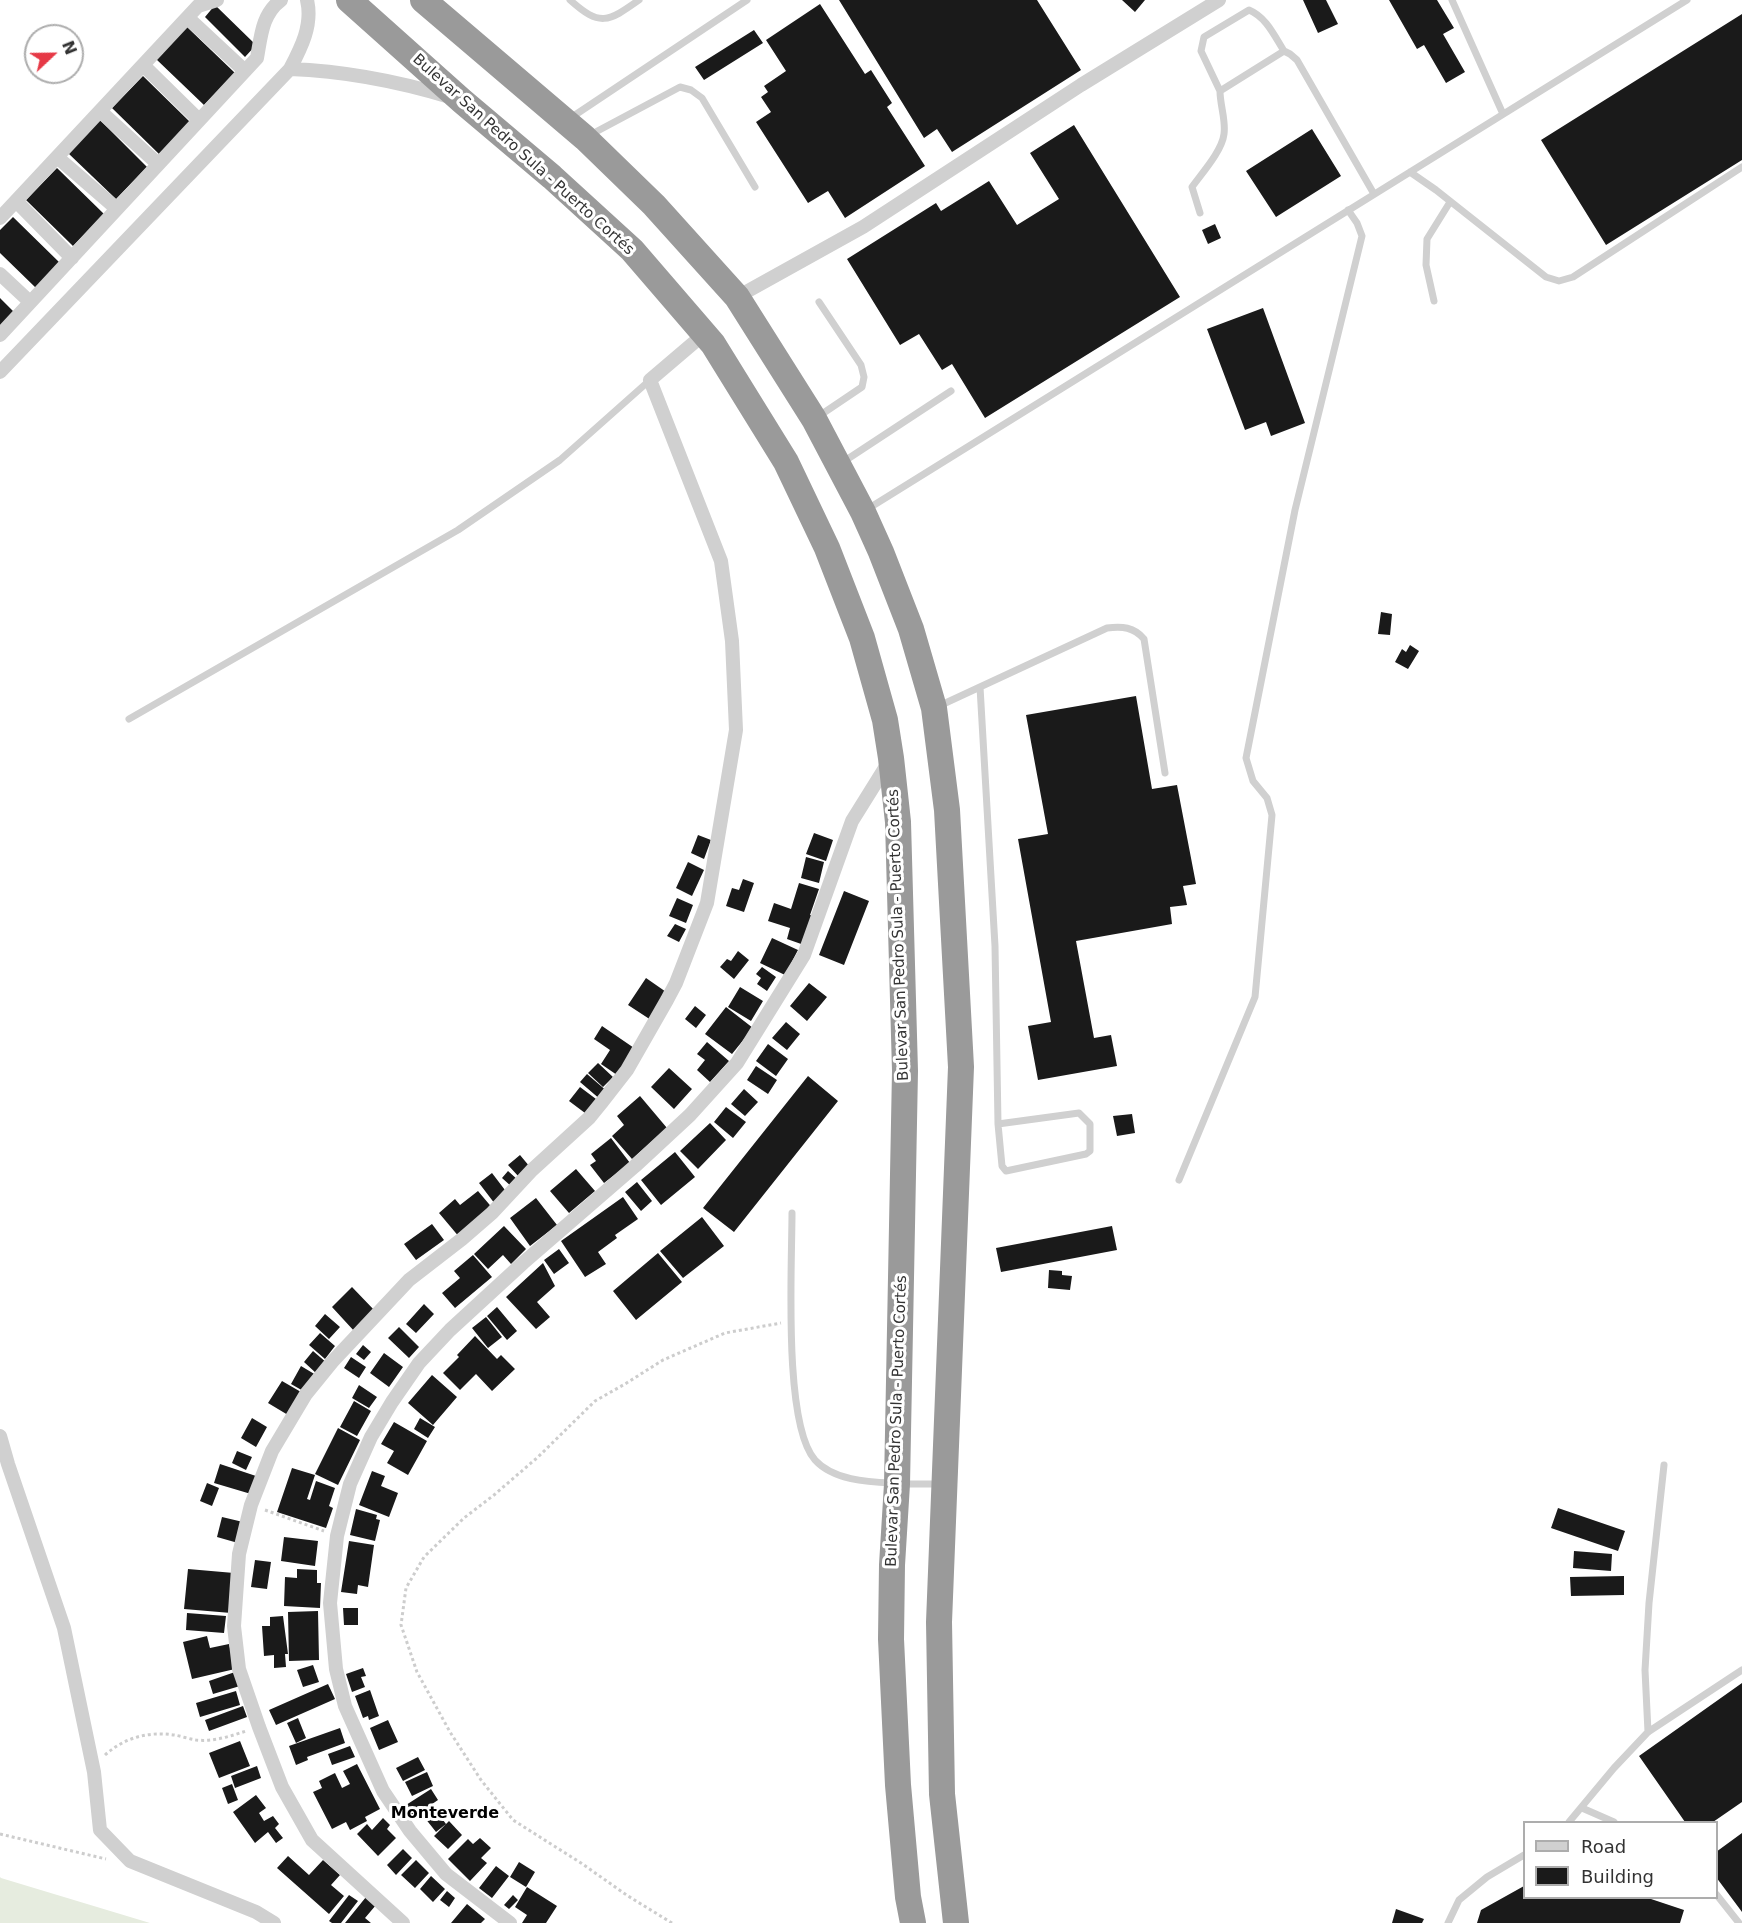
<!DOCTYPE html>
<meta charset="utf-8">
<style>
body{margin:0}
#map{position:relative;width:1742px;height:1923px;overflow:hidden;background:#fff;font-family:"DejaVu Sans",sans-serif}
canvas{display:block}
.legend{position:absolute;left:1523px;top:1821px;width:195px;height:78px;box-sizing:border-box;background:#fff;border:2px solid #adadad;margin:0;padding:8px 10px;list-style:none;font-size:18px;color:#333}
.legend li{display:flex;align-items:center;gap:12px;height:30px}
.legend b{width:30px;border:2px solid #adadad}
.north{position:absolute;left:24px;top:24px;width:60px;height:60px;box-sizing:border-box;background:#fff;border:2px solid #adadad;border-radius:50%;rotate:68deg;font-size:16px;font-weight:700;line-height:24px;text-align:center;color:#333}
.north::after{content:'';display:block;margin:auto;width:21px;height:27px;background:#e63946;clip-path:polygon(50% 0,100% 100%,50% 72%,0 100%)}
</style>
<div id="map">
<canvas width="1742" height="1923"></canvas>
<ul class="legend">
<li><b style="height:8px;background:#d0d0d0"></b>Road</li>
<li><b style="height:16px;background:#1a1a1a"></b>Building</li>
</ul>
<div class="north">N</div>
</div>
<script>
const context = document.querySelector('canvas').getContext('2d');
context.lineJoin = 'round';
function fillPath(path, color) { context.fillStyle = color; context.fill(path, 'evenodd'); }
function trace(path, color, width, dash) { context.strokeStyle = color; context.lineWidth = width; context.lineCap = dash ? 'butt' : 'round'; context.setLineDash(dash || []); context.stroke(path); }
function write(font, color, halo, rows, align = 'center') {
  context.font = font + ' "DejaVu Sans",sans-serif'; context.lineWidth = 6; context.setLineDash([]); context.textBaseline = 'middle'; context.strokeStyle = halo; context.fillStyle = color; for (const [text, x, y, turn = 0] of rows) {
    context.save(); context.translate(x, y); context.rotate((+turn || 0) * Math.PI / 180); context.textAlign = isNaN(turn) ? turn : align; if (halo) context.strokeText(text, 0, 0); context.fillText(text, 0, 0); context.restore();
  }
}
const green = new Path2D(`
 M 0,1877 L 1,1878 L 150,1923 L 0,1923 Z`);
const building = new Path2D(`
 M 839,0 L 1037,0 L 1081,70 L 952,152 L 937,129 L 924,138 Z
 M 1122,0 L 1145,0 L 1135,12 Z
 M 1303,0 L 1326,0 L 1338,24 L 1318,33 Z
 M 1389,0 L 1437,0 L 1454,28 L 1443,34 L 1465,72 L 1446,83 L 1424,45 L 1417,49 Z
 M 820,4 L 865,74 L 871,70 L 892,103 L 887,107 L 925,166 L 845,218 L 828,191 L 808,203 L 756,122 L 771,112 L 761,97 L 768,92 L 764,86 L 786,71 L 766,40 Z
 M 215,5 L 256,45 L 245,57 L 205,17 Z
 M 1742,14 L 1742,160 L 1606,245 L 1541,140 Z
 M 187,27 L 235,73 L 204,105 L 156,59 Z
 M 754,30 L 763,43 L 704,80 L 695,67 Z
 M 143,76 L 190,122 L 159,154 L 112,108 Z
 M 100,120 L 147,167 L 116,199 L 68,153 Z
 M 1074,125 L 1180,297 L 985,418 L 952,364 L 942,370 L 919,334 L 900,345 L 847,259 L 936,203 L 941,211 L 989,181 L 1017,225 L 1059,199 L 1030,153 Z
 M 1312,129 L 1341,176 L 1276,217 L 1246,171 Z
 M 57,168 L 104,214 L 73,246 L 26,200 Z
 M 13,217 L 60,263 L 36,288 L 0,253 L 0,230 Z
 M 1215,224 L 1221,238 L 1208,244 L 1202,230 Z
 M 0,298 L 14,312 L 0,326 Z
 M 1263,308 L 1305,423 L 1271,436 L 1266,422 L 1245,430 L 1207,329 Z
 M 1381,612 L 1392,614 L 1390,635 L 1378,634 Z
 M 1410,645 L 1419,651 L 1408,669 L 1395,662 L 1402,649 L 1406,652 Z
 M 1136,696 L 1152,789 L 1177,785 L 1196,884 L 1183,886 L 1187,905 L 1170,907 L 1172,924 L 1076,941 L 1094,1038 L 1111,1035 L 1117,1066 L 1038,1080 L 1028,1026 L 1051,1022 L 1018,839 L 1048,834 L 1026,715 Z
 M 814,833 L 833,840 L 826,861 L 806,854 Z
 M 698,835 L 711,840 L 704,859 L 691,853 Z
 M 806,857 L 824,862 L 819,883 L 801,878 Z
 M 688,862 L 704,870 L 692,896 L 676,888 Z
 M 743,879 L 754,883 L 744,912 L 726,906 L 732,888 L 739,890 Z
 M 799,883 L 819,889 L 810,915 L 814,916 L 804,945 L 787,939 L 790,928 L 768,921 L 774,903 L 791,909 Z
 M 844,891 L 869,901 L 844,965 L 819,955 Z
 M 677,898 L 693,905 L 686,923 L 669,916 Z
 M 675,924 L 686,929 L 679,942 L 667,936 Z
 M 772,938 L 798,950 L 785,975 L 760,963 Z
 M 738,951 L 749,960 L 734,979 L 720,967 L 727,959 L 731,961 Z
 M 762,967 L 776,977 L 767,991 L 757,984 L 761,978 L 756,974 Z
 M 646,978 L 669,994 L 651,1020 L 628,1005 Z
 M 809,983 L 827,997 L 807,1021 L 790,1006 Z
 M 740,987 L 763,1001 L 751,1021 L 728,1007 Z
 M 695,1006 L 706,1015 L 696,1028 L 685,1019 Z
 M 726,1007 L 753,1028 L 732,1054 L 705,1034 Z
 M 786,1022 L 800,1034 L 787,1050 L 772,1038 Z
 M 602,1026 L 637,1050 L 617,1075 L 601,1064 L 610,1050 L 594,1039 Z
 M 707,1042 L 729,1061 L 710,1082 L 697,1070 L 705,1060 L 697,1054 Z
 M 768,1044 L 788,1059 L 776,1076 L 756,1061 Z
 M 598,1063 L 613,1077 L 603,1087 L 588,1073 Z
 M 756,1066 L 777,1080 L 768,1094 L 747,1080 Z
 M 669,1068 L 692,1089 L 674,1109 L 651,1087 Z
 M 587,1074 L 608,1092 L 601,1100 L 580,1082 Z
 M 808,1076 L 838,1101 L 734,1232 L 703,1208 Z
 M 580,1087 L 600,1102 L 589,1116 L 569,1101 Z
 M 744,1089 L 758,1102 L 745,1116 L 731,1104 Z
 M 640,1096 L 667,1128 L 632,1159 L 612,1136 L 624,1125 L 617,1116 Z
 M 726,1107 L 746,1122 L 733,1138 L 714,1122 Z
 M 1132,1114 L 1135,1133 L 1117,1136 L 1113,1116 Z
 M 710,1123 L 726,1140 L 698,1169 L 680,1151 Z
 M 611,1138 L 630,1163 L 604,1183 L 590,1165 L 596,1161 L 591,1154 Z
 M 675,1152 L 695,1177 L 661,1205 L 641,1180 Z
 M 520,1155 L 530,1167 L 519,1177 L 508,1165 Z
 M 576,1169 L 595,1191 L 569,1213 L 550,1191 Z
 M 508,1171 L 518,1180 L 512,1187 L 502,1178 Z
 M 492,1173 L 508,1194 L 495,1204 L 479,1183 Z
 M 637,1182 L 652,1201 L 641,1211 L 625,1192 Z
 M 478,1191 L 494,1210 L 460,1238 L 439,1213 L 455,1199 L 460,1205 Z
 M 623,1197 L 638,1219 L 615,1235 L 617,1238 L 598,1252 L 606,1264 L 585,1277 L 561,1241 Z
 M 536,1198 L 557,1225 L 530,1246 L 510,1218 Z
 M 702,1217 L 724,1246 L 683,1278 L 660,1251 Z
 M 432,1224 L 444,1240 L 416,1260 L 404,1244 Z
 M 504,1226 L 526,1249 L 511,1264 L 503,1255 L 488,1269 L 474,1254 Z
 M 1112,1226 L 1117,1250 L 1001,1272 L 996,1248 Z
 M 559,1249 L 569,1263 L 554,1274 L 544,1260 Z
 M 658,1253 L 682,1282 L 636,1320 L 613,1291 Z
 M 473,1255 L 492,1277 L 455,1308 L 442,1293 L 460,1278 L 454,1271 Z
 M 543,1263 L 555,1286 L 537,1302 L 550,1317 L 536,1329 L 506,1297 Z
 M 1049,1270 L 1062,1271 L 1062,1275 L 1072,1276 L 1070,1290 L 1048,1288 Z
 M 352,1287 L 376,1312 L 355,1332 L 332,1307 Z
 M 424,1304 L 434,1314 L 416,1333 L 406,1324 Z
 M 497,1307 L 517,1331 L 507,1340 L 487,1316 Z
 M 325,1314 L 340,1327 L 329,1339 L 315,1326 Z
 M 486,1317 L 502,1337 L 488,1348 L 472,1328 Z
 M 399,1327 L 419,1347 L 409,1358 L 388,1338 Z
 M 320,1333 L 335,1346 L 325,1359 L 309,1345 Z
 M 475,1336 L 497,1359 L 501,1355 L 515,1369 L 492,1391 L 476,1374 L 460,1390 L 443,1373 L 459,1357 L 457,1355 Z
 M 363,1345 L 371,1352 L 364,1360 L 356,1354 Z
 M 313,1351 L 327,1363 L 317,1374 L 304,1362 Z
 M 384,1353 L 403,1367 L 389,1387 L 370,1373 Z
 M 351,1357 L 366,1367 L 359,1378 L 344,1368 Z
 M 301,1366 L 316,1375 L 305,1392 L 291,1384 Z
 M 432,1375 L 457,1397 L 433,1425 L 408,1403 Z
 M 282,1381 L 301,1392 L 288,1415 L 268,1403 Z
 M 359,1385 L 377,1397 L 369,1408 L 352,1398 Z
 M 354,1401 L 371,1411 L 357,1436 L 340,1427 Z
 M 252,1418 L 267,1427 L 256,1447 L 241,1438 Z
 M 420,1418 L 435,1427 L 428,1438 L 414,1429 Z
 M 394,1422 L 427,1441 L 408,1475 L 387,1463 L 394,1451 L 381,1444 Z
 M 338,1428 L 360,1440 L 338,1485 L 315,1474 Z
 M 237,1451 L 252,1457 L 246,1470 L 232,1463 Z
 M 220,1464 L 256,1476 L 251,1494 L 214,1483 Z
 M 292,1468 L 315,1475 L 307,1499 L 310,1500 L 316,1481 L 335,1488 L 329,1506 L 333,1508 L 326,1528 L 277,1512 Z
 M 372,1471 L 385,1476 L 381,1486 L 398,1493 L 389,1517 L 359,1505 Z
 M 207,1483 L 219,1488 L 212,1506 L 200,1501 Z
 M 1558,1508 L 1625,1531 L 1618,1551 L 1551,1528 Z
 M 356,1509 L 377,1515 L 376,1519 L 380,1520 L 375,1541 L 350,1535 Z
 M 222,1517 L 243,1522 L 238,1543 L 217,1537 Z
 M 284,1537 L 318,1541 L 315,1566 L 281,1561 Z
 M 349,1541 L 374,1545 L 368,1587 L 358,1585 L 357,1594 L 341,1592 Z
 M 1574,1551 L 1612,1554 L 1611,1571 L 1573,1568 Z
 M 255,1560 L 271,1562 L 267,1589 L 251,1587 Z
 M 188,1569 L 234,1573 L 231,1613 L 184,1609 Z
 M 297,1569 L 317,1570 L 317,1583 L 321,1583 L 320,1608 L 284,1606 L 285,1577 L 297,1578 Z
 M 1624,1576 L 1624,1595 L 1571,1596 L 1570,1577 Z
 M 343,1608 L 358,1608 L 358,1625 L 344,1625 Z
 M 318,1611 L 319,1660 L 289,1661 L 288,1612 Z
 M 187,1613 L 226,1616 L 224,1633 L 186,1630 Z
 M 283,1616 L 288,1654 L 285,1654 L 286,1667 L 274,1668 L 274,1655 L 264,1656 L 262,1626 L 270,1626 L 270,1617 Z
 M 207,1636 L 210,1648 L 229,1644 L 235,1669 L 192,1679 L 183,1642 Z
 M 313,1665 L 319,1682 L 303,1687 L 297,1670 Z
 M 363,1668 L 366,1676 L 361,1677 L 365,1687 L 352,1692 L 346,1674 Z
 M 235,1672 L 240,1686 L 213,1694 L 209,1681 Z
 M 1742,1683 L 1742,1802 L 1713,1822 L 1685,1822 L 1639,1756 Z
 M 328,1684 L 335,1699 L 276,1725 L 269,1710 Z
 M 370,1690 L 379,1716 L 369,1720 L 368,1716 L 363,1718 L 355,1696 Z
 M 236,1691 L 240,1705 L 200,1717 L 196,1703 Z
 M 243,1706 L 247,1717 L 209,1731 L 205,1720 Z
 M 298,1718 L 306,1738 L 296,1743 L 287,1723 Z
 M 388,1720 L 398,1742 L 379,1750 L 370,1728 Z
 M 340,1728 L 345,1743 L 307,1757 L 308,1760 L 296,1765 L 289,1746 Z
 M 240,1741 L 250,1766 L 219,1778 L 209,1753 Z
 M 350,1746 L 355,1757 L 332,1765 L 328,1754 Z
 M 418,1757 L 425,1770 L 403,1781 L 396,1768 Z
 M 357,1764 L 380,1809 L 365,1817 L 367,1821 L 350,1830 L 346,1822 L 332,1829 L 313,1792 L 322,1788 L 319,1781 L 335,1773 L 342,1788 L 350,1784 L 343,1771 Z
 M 257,1766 L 261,1778 L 235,1788 L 231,1776 Z
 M 427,1772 L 433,1786 L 412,1796 L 405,1782 Z
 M 232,1784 L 238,1800 L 228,1804 L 222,1788 Z
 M 431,1789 L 438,1800 L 413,1817 L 406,1805 Z
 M 256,1795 L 266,1808 L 259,1813 L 264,1821 L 273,1816 L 279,1824 L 275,1828 L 283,1838 L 276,1843 L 268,1832 L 255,1843 L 233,1812 Z
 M 432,1805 L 446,1824 L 436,1832 L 421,1813 Z
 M 383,1818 L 390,1825 L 387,1829 L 396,1838 L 378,1856 L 357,1834 L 367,1824 L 372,1830 Z
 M 449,1821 L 462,1835 L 448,1849 L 434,1836 Z
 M 1742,1833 L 1742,1912 L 1716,1877 L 1716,1852 Z
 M 480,1838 L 491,1848 L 481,1858 L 487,1863 L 470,1881 L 448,1859 L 468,1839 L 473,1844 Z
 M 403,1849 L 412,1858 L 396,1875 L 387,1865 Z
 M 288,1856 L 309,1875 L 323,1860 L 340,1875 L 331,1885 L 344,1896 L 329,1914 L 277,1868 Z
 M 416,1860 L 429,1873 L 415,1888 L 401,1875 Z
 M 519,1862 L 535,1872 L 526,1887 L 510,1877 Z
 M 496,1866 L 509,1876 L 492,1898 L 479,1888 Z
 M 431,1876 L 445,1889 L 433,1902 L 420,1889 Z
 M 1524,1886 L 1524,1898 L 1648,1898 L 1684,1910 L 1680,1923 L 1477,1923 L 1481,1910 Z
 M 527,1887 L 557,1906 L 546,1923 L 522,1923 L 527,1915 L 515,1907 Z
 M 447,1891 L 455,1898 L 449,1907 L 440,1900 Z
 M 349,1895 L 358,1901 L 341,1923 L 332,1923 L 329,1921 Z
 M 513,1895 L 518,1900 L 509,1909 L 504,1905 Z
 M 366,1897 L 376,1905 L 365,1918 L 371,1923 L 345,1923 Z
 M 467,1904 L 485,1919 L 481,1923 L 451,1923 Z
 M 1396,1909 L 1424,1919 L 1422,1923 L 1392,1923 Z`);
const path = new Path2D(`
 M 265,1510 L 324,1531
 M 105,1755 C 124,1738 148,1731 174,1735 C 181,1736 189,1739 196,1740 C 213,1742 231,1736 246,1731
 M 0,1834 L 106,1859
 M 672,1923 L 628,1896 L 581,1863 L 513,1820 L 481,1780 L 450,1732 L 417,1672 L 401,1625 L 406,1588 L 424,1557 L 464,1518 L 494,1495 L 538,1457 L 595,1401 L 625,1384 L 663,1360 L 725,1333 L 781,1323`);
const lane = new Path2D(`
 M 570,0 C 600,27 608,22 639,0
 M 1452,0 L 1503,114
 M 1220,91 L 1201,51 L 1204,37 L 1249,10 C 1266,17 1274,35 1284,51
 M 569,119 L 747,0
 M 590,135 L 680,87 L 691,90 L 702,98 L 755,187
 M 1410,172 L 1436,190 L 1546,277 L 1559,281 L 1573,277 L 1742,167
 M 1200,213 L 1192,187 C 1202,173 1222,151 1224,134 C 1226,120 1220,105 1220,91 L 1284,51 L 1290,54 L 1297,60 L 1374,194
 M 1434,301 L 1426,265 L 1427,239 L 1450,202
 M 819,416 L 862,387 L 864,377 L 861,365 L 819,302
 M 843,462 L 951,391
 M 866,510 L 1687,0
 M 980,687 L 995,946 L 998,1124 L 1002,1166 L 1006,1171 L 1086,1154 L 1090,1151 L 1090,1124 L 1079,1113 L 998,1124
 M 939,706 L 1107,628 C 1122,626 1134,627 1144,639 L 1165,773
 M 129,719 L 458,530 L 560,460 L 650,380
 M 1179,1180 L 1255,997 L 1272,815 L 1267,798 L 1253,781 L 1246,758 L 1295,510 L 1362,236 L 1357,223 L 1348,210
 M 792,1213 C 792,1265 783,1424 815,1460 C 833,1480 867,1482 892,1483
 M 903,1484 L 940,1484
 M 1648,1732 L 1645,1670 L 1649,1603 L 1664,1465
 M 1582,1808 L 1614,1822
 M 1569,1822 L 1614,1768 L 1648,1732 L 1742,1670
 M 1716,1894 L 1739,1923
 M 1448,1923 L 1459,1900 L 1487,1877 L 1524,1855`);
const street = new Path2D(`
 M 188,18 L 245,71
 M 143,65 L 199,120
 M 290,69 C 345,71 397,81 450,97
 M 100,111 L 158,164
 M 57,157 L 117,209
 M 16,201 L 72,258
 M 0,218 L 198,6 L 217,0
 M 0,274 L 30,302
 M 737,297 L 863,227 L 1081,85 L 1219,0
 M 0,335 L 257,58 C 261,36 262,14 281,0
 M 0,372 L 290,69 C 301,48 313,25 307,0
 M 0,1436 L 8,1464 L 64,1628 L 94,1772 L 100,1830 L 130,1861 L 256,1912 L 274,1923
 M 403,1923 L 312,1840 L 282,1787 L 259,1727 L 239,1669 L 234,1626 L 239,1554 L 251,1505 L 272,1451 L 306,1394 L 332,1362 L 409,1280 L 462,1239 L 492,1213 L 532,1170 L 589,1118 L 602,1102 L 627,1070 L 667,1000 L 676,983 L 707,903 L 736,730 L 732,641 L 721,561 L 650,380 L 704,334
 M 510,1923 L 446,1874 L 410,1831 L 383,1791 L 345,1706 L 336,1669 L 330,1603 L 337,1536 L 350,1484 L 371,1437 L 392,1402 L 419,1363 L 450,1330 L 523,1263 L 635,1166 L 690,1115 L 737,1063 L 804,955 L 852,821 L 890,760`);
const highway = new Path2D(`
 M 349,0 L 462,101 L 552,177 L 632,250 L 713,344 L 786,462 L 827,548 L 862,638 L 885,720 L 891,758 L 898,822 L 905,1071 L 897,1484 L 892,1565 L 891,1639 L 898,1785 L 908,1897 L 913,1923
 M 423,0 L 585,138 L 654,205 L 737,297 L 814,419 L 863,512 L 881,552 L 911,629 L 934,708 L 947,810 L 961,1067 L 939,1622 L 942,1794 L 956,1923`);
const streetNames = [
 ["Bulevar San Pedro Sula - Puerto Cortés",523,155,42],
 ["Bulevar San Pedro Sula - Puerto Cortés",899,935,-92],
 ["Bulevar San Pedro Sula - Puerto Cortés",897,1421,-88]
];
const neighbourhoodNames = [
 ["Monteverde",445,1814]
];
fillPath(green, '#e6ecdf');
fillPath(building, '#1a1a1a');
trace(path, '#cdcdcd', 3, [3, 3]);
trace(lane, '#d0d0d0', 7);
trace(street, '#d0d0d0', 14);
trace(highway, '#9a9a9a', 26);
write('15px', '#333', '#fff', streetNames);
write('bold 16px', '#000', '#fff', neighbourhoodNames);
</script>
